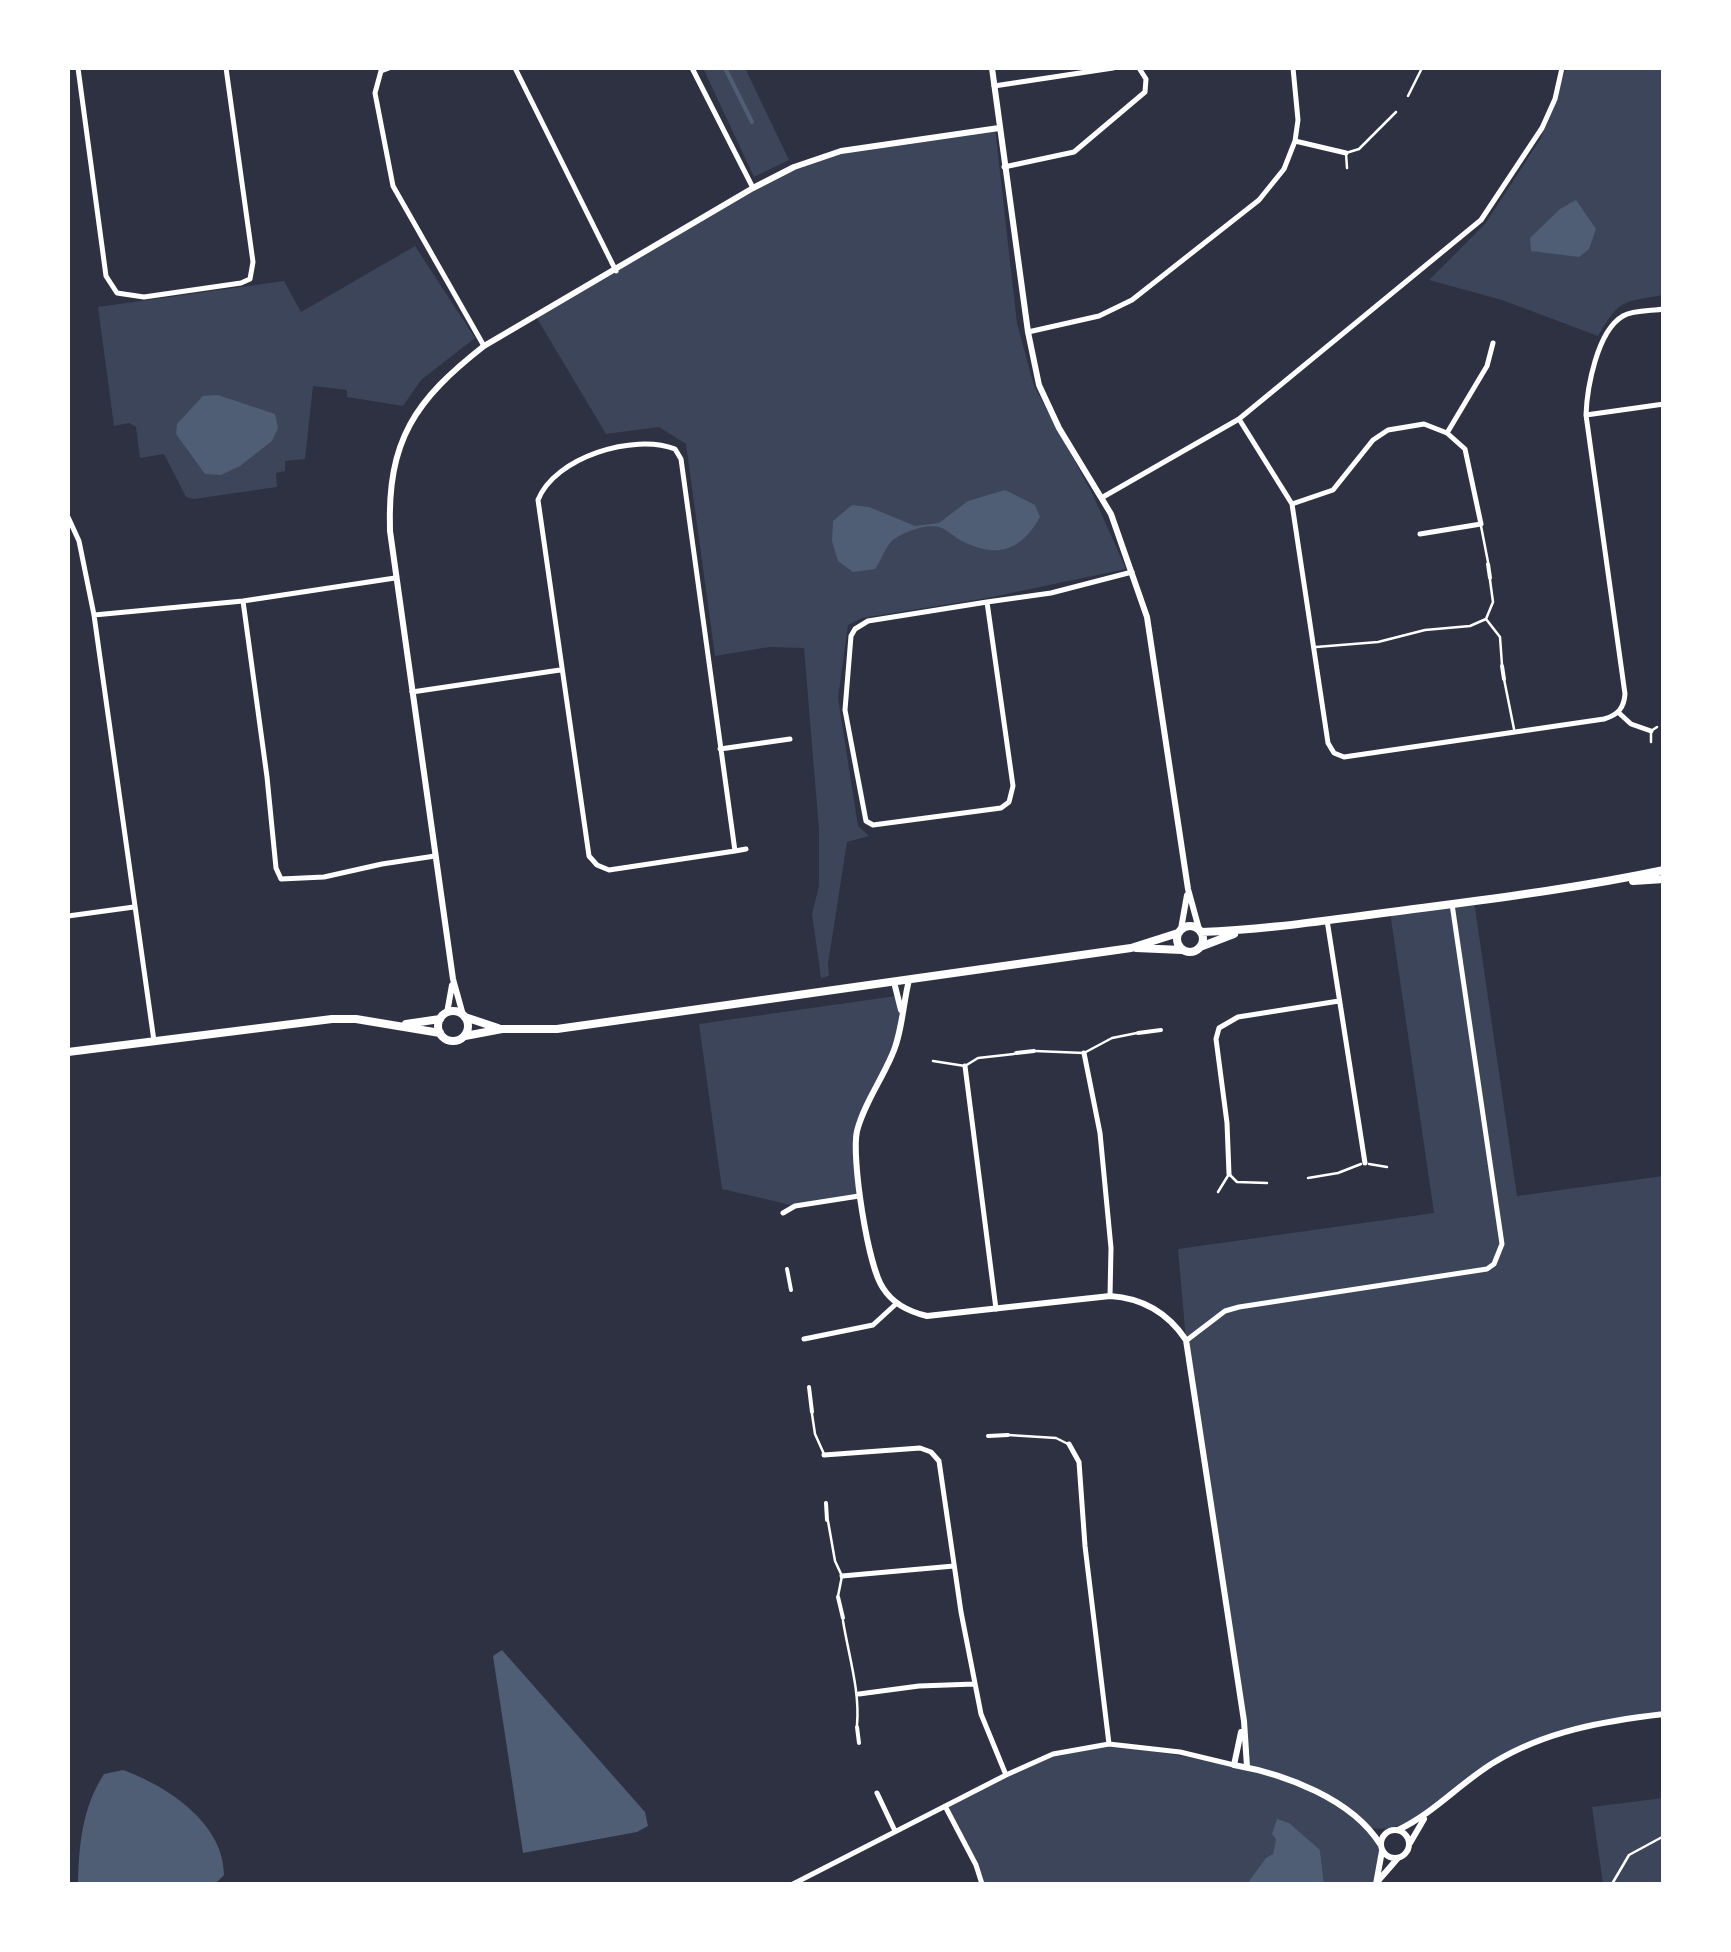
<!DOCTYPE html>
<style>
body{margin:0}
#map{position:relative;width:1731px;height:1952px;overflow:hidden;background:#2d3142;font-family:"Zilla Slab",serif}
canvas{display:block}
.frame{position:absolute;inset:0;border:70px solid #fff;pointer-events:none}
</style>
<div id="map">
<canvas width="1731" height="1952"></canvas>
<div class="frame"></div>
</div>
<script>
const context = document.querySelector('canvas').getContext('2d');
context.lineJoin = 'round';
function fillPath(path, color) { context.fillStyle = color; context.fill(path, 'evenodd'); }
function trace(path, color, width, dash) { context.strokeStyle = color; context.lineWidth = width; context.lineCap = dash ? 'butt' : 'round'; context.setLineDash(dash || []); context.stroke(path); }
const green = new Path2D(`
 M 703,68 L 745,68 L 789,160 L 754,177 Z
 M 1566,68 L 1663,68 L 1663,295 C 1622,302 1620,299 1598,336 L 1502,300 L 1429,280 L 1485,224 L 1541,138 Z
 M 995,128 L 1017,323 L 1034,386 L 1093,495 L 1126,569 L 987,598 L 862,618 L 848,625 L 838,698 L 858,826 L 869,836 L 847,842 L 828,964 L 829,976 L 821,978 L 812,914 L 819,886 L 819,830 L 804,648 L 769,647 L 715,656 L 686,444 L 659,427 L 606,434 L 535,315 L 794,167 L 845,150 Z
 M 415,246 L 475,338 L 421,380 L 403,406 L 347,397 L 347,390 L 313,386 L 305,459 L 285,461 L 285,471 L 276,473 L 277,487 L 194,499 L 186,497 L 164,454 L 140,458 L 136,427 L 129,423 L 114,426 L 98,307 L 284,281 L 301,312 Z
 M 1474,901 L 1517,1196 L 1663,1176 L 1663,1714 C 1615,1720 1564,1729 1519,1749 C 1473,1769 1422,1836 1371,1828 L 1383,1850 L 1376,1884 L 1324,1884 L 1320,1850 L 1276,1839 L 1273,1854 L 1247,1884 L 982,1884 L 976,1865 L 945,1806 L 1053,1754 L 1109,1744 L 1247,1767 L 1244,1721 L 1186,1340 L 1178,1249 L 1434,1213 L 1390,912 Z
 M 896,996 C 913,1048 864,1090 856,1140 C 853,1156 860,1179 862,1196 L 795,1206 L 722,1189 L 699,1024 Z
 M 1663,1798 L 1663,1884 L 1603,1884 L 1592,1807 Z`);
const water = new Path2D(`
 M 1576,200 L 1596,229 L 1589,249 L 1579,257 L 1531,251 L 1530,238 L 1560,209 Z
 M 218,395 L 275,414 L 278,428 L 272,441 L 240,466 L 221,475 L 205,474 L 176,434 L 177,424 L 203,396 Z
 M 1005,490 L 1035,505 L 1040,517 C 1021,551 997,559 962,541 C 955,538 949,531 942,528 C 929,522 901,532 891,542 C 885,548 881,561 875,569 L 853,572 L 838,561 L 832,541 L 833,521 L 852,505 L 869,507 L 915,526 L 939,523 L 968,501 Z
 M 502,1650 L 645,1812 L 648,1826 L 637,1832 L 523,1853 L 493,1656 Z
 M 123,1770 C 167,1786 224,1823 224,1875 L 215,1884 L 78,1884 C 79,1845 82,1808 104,1774 Z
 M 1277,1819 L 1289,1823 L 1320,1850 L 1324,1884 L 1247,1884 L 1266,1858 L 1273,1854 L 1276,1839 L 1272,1834 Z`);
const stream = new Path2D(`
 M 725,68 L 752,122`);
const path = new Path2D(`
 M 1608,1884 L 1612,1884 L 1629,1855 L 1664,1836`);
const service = new Path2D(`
 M 1408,96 L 1422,68
 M 1347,168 L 1346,153 L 1359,149 L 1396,112
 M 1481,526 L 1488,562
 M 1490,580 L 1493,602 L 1486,619 L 1500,637 L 1502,665
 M 1316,647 L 1378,642 L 1425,630 L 1470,626 L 1486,619
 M 1504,679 L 1514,729
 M 1651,742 L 1651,731 L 1657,727
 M 1035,1051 L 1084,1053 L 1112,1038 L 1137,1033
 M 933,1061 L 965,1066 L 978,1058 L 1014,1054
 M 1369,1164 L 1387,1167
 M 1308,1178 L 1338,1173 L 1361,1164
 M 1218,1192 L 1229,1174 L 1237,1182 L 1267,1183
 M 812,1414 L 815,1434 L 824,1454
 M 1008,1435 L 1056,1438 L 1068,1444
 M 828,1521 L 835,1561 L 842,1576 L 838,1596
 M 843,1621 C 849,1657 860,1691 857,1725`);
const pedestrian = new Path2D(`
 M 1488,564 L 1490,578
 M 1502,666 L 1504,679
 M 1138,1033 L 1161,1030
 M 1016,1053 L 1034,1051
 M 787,1269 L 791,1290
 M 809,1387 L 812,1412
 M 988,1436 L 1008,1435
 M 826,1503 L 827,1520
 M 838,1597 L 843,1618
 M 857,1727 L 859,1743`);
const minor = new Path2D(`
 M 78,68 L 106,276 L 117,293 L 144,297 L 241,283 L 250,279 L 253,262 L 226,68
 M 389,68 L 381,71 L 375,93 L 393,186 L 484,346
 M 515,68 L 616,271
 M 692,68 L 753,188
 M 994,86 L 1113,68
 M 1295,141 L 1346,153
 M 1004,167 L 1074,152 L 1145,92 L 1146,79 L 1139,68
 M 1028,332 L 1099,316 L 1132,300 L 1259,200 L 1284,169 L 1295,141 L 1298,120 L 1293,68
 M 1586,415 L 1664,404
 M 1239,419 L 1292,504 L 1328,743 L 1334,753 L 1344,757 L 1604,719 C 1618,715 1624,708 1625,694 L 1586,415 C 1587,388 1597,331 1623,316 C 1633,310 1651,311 1664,309
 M 1447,433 L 1487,366 L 1493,343
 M 1103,497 L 1239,419 L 1481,220 L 1542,128 L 1555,99 L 1562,68
 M 1292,504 L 1333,490 L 1373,440 L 1388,430 L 1424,424 L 1447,433 L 1465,449 L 1481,524 L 1420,534
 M 68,517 L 79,541 L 94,615 L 154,1041
 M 243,601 L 267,777 L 276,868 L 281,879 L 324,877 L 382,864 L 435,856
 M 987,602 L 868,621 L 855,629 L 851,636 L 845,710 L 866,821 L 873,825 L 1001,808 L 1009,802 L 1013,786 L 987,602 L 1051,593 L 1132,572
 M 94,615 L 243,601 L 395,578
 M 412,692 L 560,670
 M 1619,713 L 1631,724 L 1651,731
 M 720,749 L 790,739
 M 735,851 L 681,459 L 675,449 C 634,433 555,457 538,500 L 589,856 L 597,865 L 609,870 L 735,851 L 746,849
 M 68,916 L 134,907
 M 1327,920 L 1365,1163
 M 1084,1053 L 1100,1133 L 1111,1248 L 1110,1296
 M 965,1066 L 996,1309
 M 1229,1174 L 1227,1123 L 1216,1039 L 1219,1028 L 1238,1017 L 1339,1001
 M 783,1213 L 795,1206 L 859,1196
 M 804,1339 L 873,1325 L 897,1303
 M 1187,1340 L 1225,1311 L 1239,1307 L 1487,1269 L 1494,1264 L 1502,1244 L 1452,904
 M 1069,1444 L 1079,1462 L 1085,1546 L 1109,1744
 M 824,1455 L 920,1448 L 931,1452 L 939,1461 L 961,1612 L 981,1714 L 1006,1775
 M 842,1576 L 954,1566
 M 859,1694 L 919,1686 L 975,1684
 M 877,1793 L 895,1831
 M 945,1806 L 976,1865 L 982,1884
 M 793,1884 L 1006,1775 L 1053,1754 L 1109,1744 L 1180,1752 L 1234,1765`);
const tertiary = new Path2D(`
 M 992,68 L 1028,332 L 1039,385 L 1059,428 L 1111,514 L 1147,617 L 1188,889 L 1199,929
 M 1181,929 L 1187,895
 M 909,980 C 903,1004 902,1033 892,1055 C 881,1081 864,1104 857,1131 C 851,1157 868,1267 883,1288 C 893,1304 910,1312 927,1316 L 1110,1296 C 1142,1298 1168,1313 1186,1340 L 1244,1721 L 1247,1767
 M 894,982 L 901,1010
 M 447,1013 L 452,985
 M 463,1015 L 453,979 L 390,531 C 387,440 415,400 484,346 L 753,188 L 794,167 L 841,151 L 999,128
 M 1241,1732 L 1234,1765 C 1285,1774 1352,1799 1380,1844
 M1381 1844a14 14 0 1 1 28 0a14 14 0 1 1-28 0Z
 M 1398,1830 C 1434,1813 1459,1784 1493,1763 C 1545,1731 1604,1721 1664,1714
 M 1410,1843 L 1424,1819
 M 1378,1881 L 1398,1858
 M 1376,1884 L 1382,1851`);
const primary = new Path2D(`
 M 1633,881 L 1664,879
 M1177 939a13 13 0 1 1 26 0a13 13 0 1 1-26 0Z
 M 1201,932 C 1265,930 1327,920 1391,912 C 1482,900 1574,889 1664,870
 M 1200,947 L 1234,934
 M 1136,948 L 1182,950
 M438 1026a15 15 0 1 1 30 0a15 15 0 1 1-30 0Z
 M 465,1017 L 498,1028
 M 406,1024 L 440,1019
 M 465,1036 L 502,1029 L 557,1029 L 1131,948 L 1178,933
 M 68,1052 L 332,1019 L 356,1019 L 440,1033`);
fillPath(green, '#3c4559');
fillPath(water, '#4f5d75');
trace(stream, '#4f5d75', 4);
trace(path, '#fff', 2.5);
trace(service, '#fff', 2.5);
trace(pedestrian, '#fff', 4);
trace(minor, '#fff', 5);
trace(tertiary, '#fff', 6);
trace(primary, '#fff', 8);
</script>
